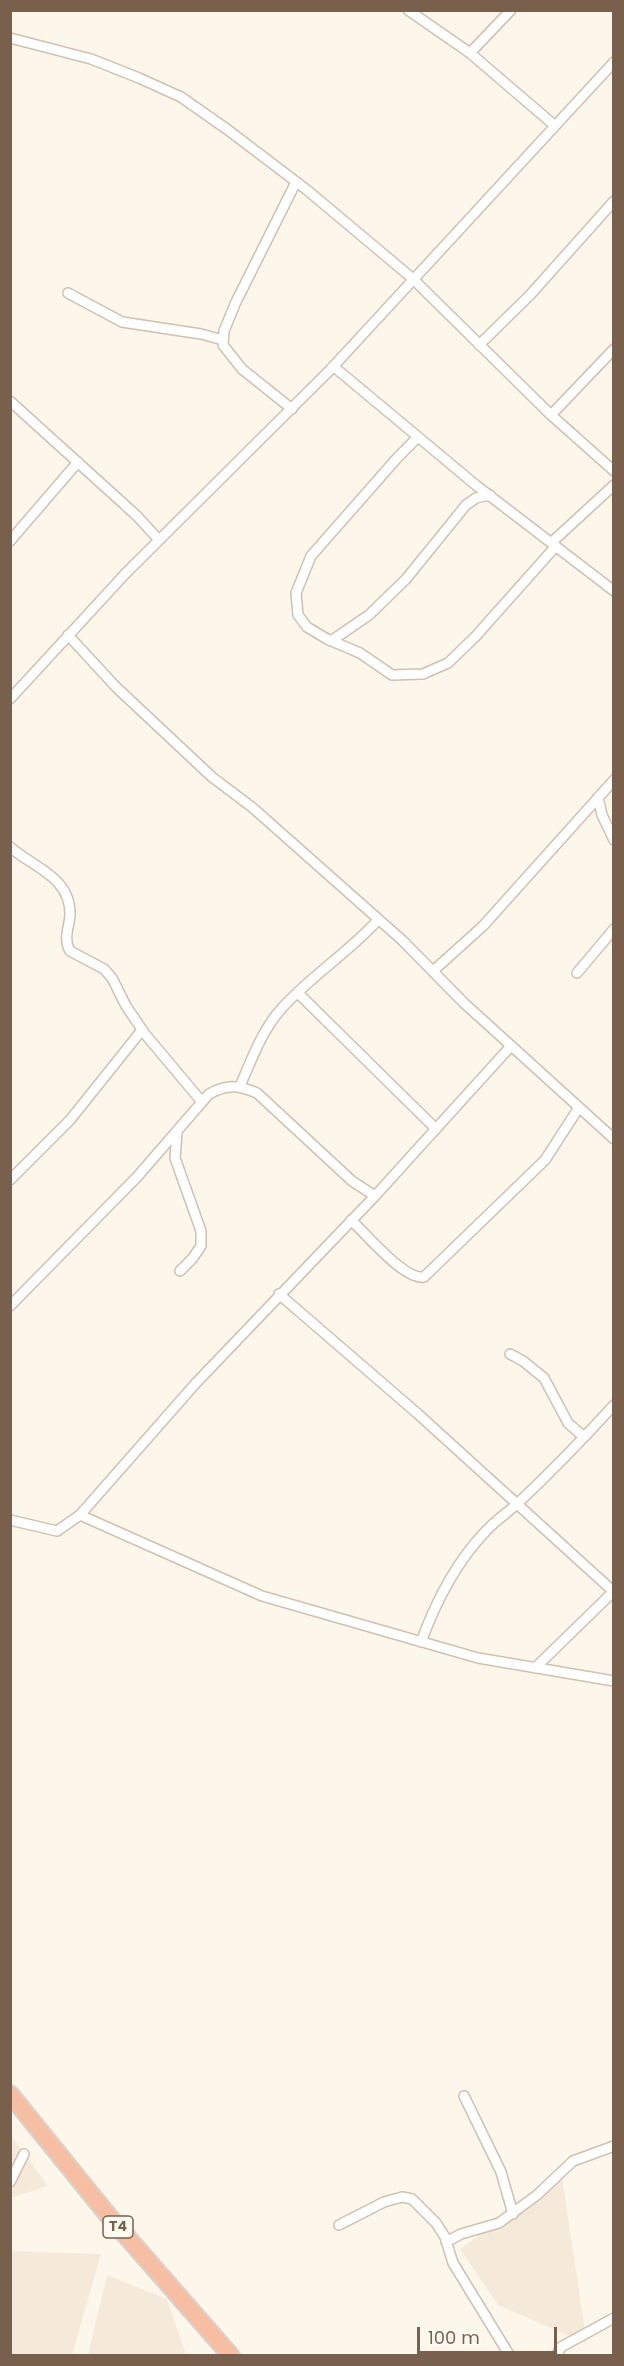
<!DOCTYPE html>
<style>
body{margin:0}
#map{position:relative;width:624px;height:2366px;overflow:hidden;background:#fdf7eb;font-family:Poppins,sans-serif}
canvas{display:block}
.frame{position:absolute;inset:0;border:12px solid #79604d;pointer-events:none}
.scale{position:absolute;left:417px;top:2327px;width:140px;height:27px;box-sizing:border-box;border:3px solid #79604d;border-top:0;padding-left:8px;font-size:18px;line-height:21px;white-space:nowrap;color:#79604d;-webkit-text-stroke:4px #fffbf2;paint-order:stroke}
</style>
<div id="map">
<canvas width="624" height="2366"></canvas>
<div class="frame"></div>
<div class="scale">100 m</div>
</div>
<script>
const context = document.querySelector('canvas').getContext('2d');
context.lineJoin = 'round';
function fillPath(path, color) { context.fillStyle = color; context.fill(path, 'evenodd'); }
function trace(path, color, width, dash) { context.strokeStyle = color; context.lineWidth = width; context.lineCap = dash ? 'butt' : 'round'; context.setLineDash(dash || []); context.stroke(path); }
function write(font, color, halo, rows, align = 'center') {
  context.font = font + ' Poppins,sans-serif'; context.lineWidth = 4.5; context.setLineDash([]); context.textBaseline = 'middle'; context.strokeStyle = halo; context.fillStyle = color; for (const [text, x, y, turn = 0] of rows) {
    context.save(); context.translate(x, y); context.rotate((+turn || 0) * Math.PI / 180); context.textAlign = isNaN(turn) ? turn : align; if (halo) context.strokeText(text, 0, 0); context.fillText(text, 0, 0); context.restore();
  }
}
const residential = new Path2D(`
 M 11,2135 L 48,2186 L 11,2198 Z
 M 562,2177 L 587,2344 L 498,2305 L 460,2249 Z
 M 11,2251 L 101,2254 L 72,2355 L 11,2355 Z
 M 107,2275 L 167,2299 L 186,2355 L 88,2355 Z`);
const street = new Path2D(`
 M 408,10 L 470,53 L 554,125
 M 10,38 L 91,59 L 139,78 L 181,97 L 228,130 L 307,190 L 412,278 L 551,415 L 614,471
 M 470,53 L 511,10
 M 68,293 L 122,322 L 201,334 L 223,340
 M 479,345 L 530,295 L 614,201
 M 333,366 L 477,486 L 614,591
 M 10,401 L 137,516 L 159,540
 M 292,409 L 242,369 L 223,345 L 224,331 L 235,304 L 296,182
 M 551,415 L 614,349
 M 418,437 L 398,457 L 311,556 L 296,593 L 298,615 L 307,627 L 327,639 L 360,653 L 392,675 L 423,674 L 448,663 L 475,637 L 556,546
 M 10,541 L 78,462
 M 552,542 L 614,485
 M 68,635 L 116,687 L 212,777 L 253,808 L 403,941 L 464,1003 L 614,1139
 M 331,641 L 369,615 L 406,579 L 466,505 L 476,498 L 490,495
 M 10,699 L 126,573 L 330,370 L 614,62
 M 598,797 L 602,815 L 614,840
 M 10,847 C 34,868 71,877 70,915 C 69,928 63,939 70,951 L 104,969 L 112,978 L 126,1006 L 145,1034 L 202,1102
 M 433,971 L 483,926 L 614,780
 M 577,973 L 614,929
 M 298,993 L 436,1129
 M 240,1086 C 252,1059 262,1030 282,1008 C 311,976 349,952 378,920
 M 177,1133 L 175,1158 L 201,1231 L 201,1246 L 192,1259 L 180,1271
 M 10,1180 L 70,1120 L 142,1030
 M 351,1220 C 366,1234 404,1280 424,1277 L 545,1160 L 578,1109
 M 279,1294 L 418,1414 L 614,1592
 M 10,1306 L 137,1177 L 209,1094 C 227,1084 238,1085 257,1093 L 352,1181 L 375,1196
 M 510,1354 L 523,1361 L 544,1378 L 568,1423 L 584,1437
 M 80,1515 L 262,1596 L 478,1658 L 614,1681
 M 10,1520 L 57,1531 L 80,1515 L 196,1383 L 375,1196 L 511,1046
 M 421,1642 C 436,1601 456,1562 486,1531 C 495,1521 507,1513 517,1504 C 551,1472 583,1439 614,1405
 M 535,1668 L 614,1591
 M 464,2096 L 501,2172 L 513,2214
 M 10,2182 L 24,2154
 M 339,2225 L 384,2202 L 402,2197 L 412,2199 L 436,2223 L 445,2237 L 453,2263 L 510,2356
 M 446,2242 L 461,2234 L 499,2223 L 537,2195 L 573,2161 L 614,2146
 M 556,2356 L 561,2347 L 614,2318`);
const highway = new Path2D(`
 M 10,2094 L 107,2214 L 231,2356`);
const shields = [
 [118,2227,30]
];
const shieldNames = [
 ["T4",118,2227]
];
fillPath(residential, '#f5eada');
trace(street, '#d0c0b0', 12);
trace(highway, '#d9d2cd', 20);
trace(street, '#fff', 9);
trace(highway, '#f6bfa3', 16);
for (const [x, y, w] of shields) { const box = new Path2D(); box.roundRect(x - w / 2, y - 11, w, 22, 4.5); context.fillStyle = '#fffbf2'; context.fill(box); trace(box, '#79604d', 1.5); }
write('bold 14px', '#79604d', null, shieldNames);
</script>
